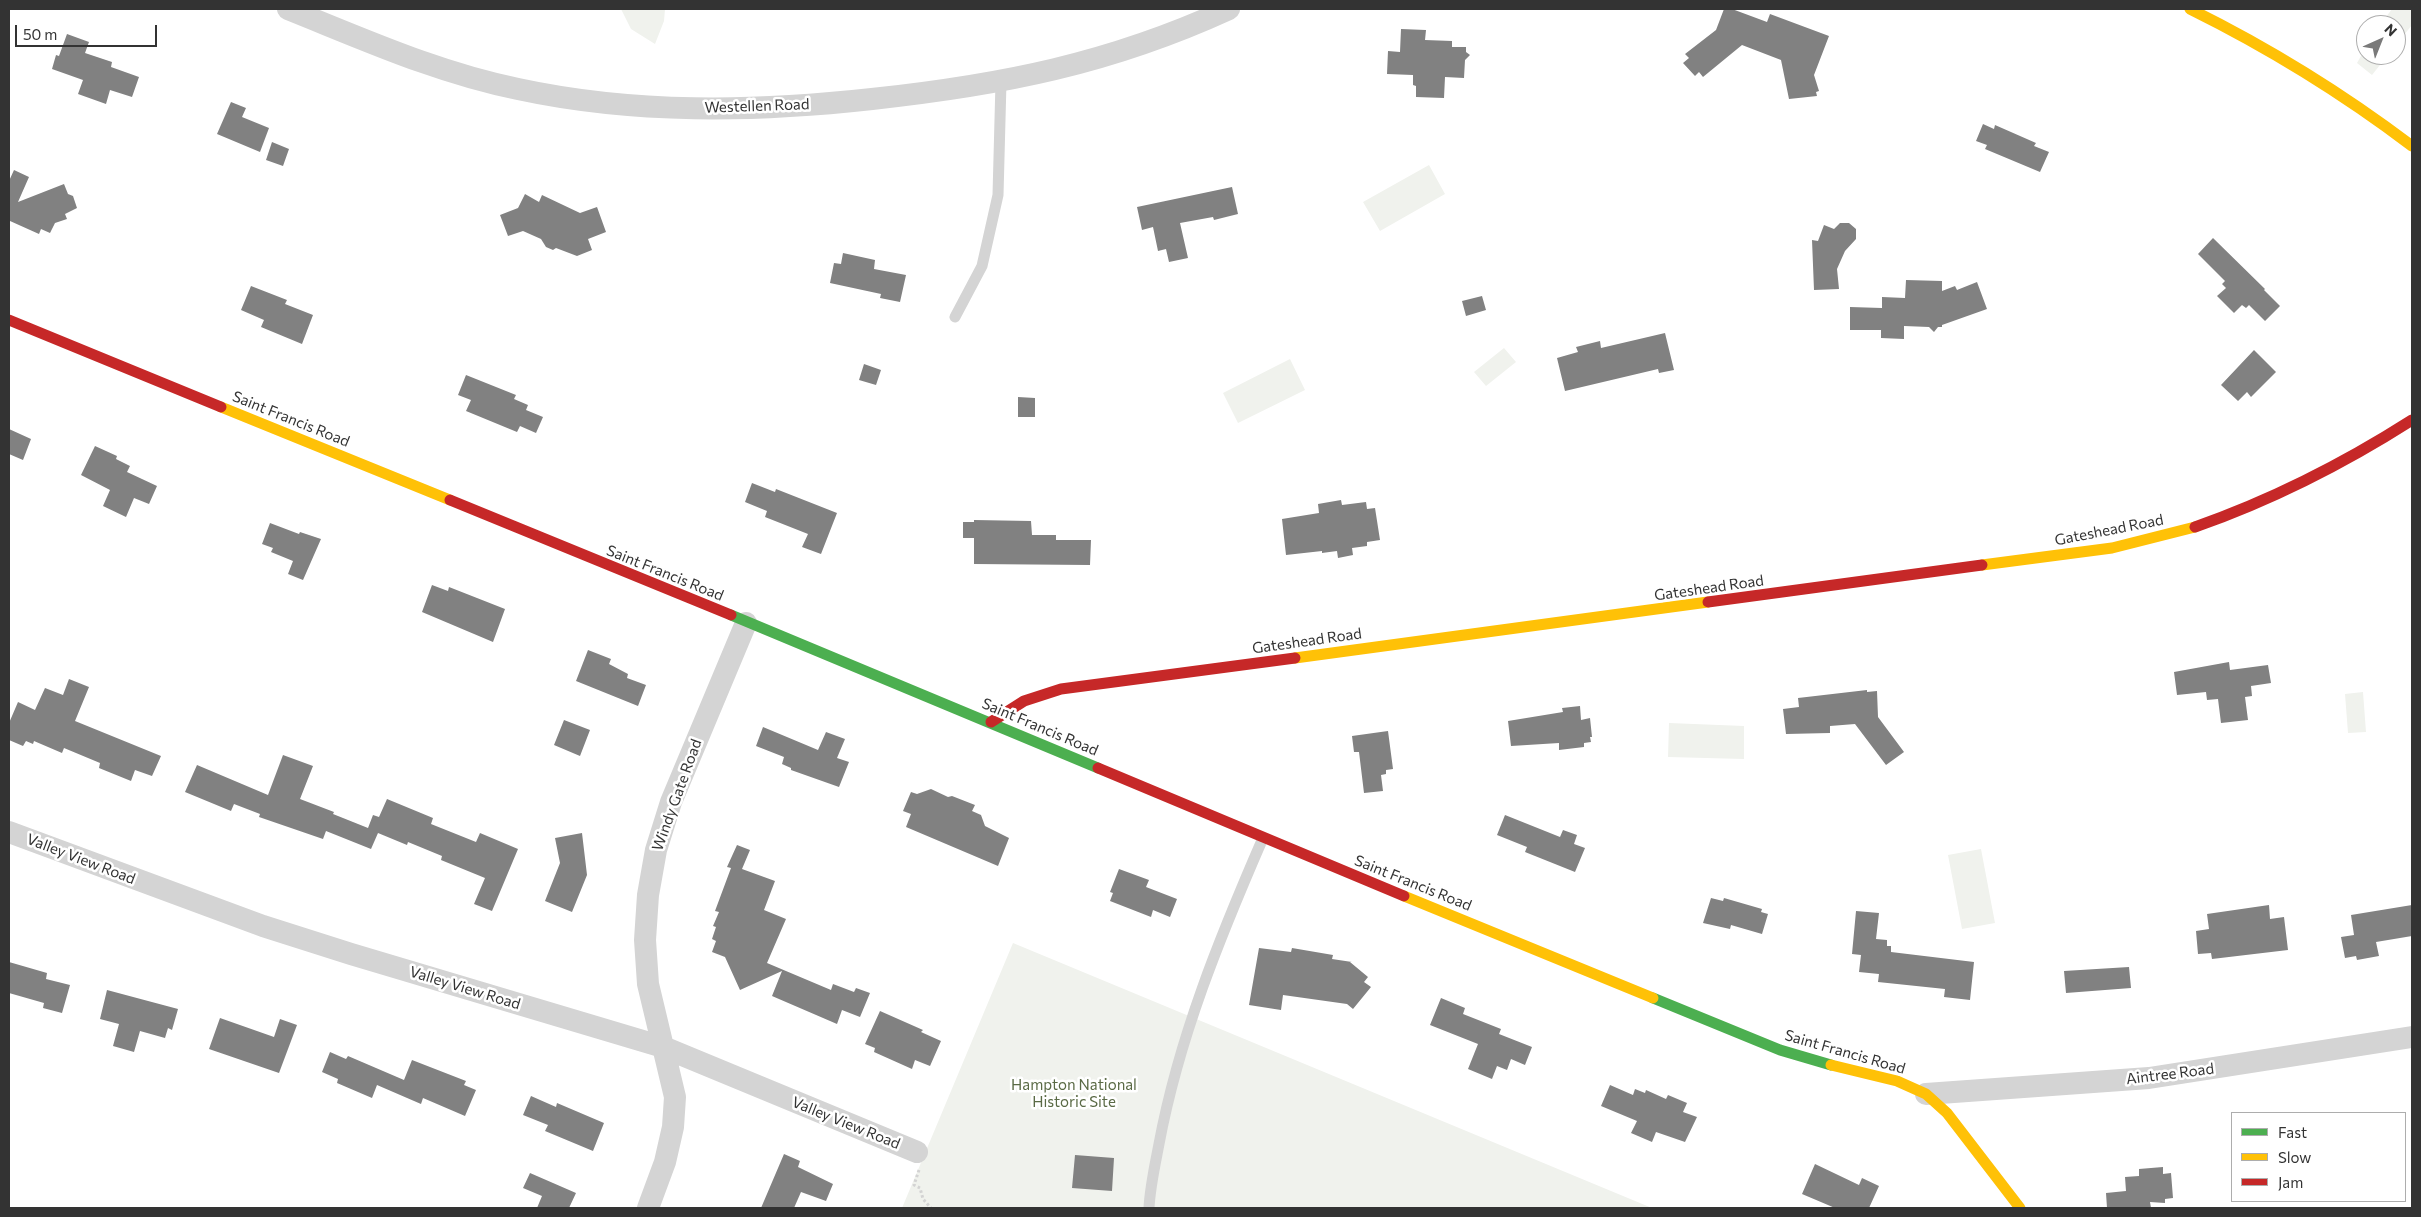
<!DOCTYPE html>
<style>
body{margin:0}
#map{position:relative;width:2421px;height:1217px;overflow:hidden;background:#fff;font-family:Commissioner,sans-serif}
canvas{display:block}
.frame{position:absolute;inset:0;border:10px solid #333;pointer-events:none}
.legend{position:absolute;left:2231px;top:1112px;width:175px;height:90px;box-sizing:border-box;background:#fff;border:1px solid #adadad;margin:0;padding:6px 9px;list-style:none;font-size:15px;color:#333}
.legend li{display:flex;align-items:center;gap:10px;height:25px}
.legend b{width:25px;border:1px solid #adadad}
.north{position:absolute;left:2356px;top:15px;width:50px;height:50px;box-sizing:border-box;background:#fff;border:1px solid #adadad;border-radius:50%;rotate:44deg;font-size:14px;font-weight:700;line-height:20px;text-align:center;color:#333}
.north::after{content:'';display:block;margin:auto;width:18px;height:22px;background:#7a7a7a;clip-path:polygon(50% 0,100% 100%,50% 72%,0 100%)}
.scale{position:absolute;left:15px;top:25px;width:142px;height:22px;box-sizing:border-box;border:2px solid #333;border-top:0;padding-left:6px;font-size:15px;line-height:18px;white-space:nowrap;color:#333;-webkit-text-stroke:4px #fff;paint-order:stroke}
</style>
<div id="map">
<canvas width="2421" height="1217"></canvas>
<div class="frame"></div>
<ul class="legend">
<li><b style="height:6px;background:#4caf50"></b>Fast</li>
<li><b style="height:6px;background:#ffc107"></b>Slow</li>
<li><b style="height:6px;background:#c62828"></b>Jam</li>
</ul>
<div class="north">N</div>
<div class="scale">50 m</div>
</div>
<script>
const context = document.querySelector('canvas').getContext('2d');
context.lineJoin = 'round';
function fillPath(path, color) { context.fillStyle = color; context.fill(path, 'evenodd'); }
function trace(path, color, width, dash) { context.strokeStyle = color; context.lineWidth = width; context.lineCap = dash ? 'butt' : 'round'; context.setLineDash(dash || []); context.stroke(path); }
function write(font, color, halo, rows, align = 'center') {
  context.font = font + ' Commissioner,sans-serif'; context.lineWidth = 5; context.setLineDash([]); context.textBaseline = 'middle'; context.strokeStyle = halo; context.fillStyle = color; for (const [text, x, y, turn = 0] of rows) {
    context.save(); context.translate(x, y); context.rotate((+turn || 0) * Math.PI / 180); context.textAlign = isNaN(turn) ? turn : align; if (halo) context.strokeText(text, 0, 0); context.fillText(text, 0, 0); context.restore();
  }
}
const green = new Path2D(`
 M 621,9 L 665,9 L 664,21 L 655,44 L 631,29 Z
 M 2392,9 L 2412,9 L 2412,25 L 2396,45 L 2396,25 L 2380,25 Z
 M 2366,47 L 2366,55 L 2388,55 L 2372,75 L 2357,63 Z
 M 1429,165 L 1445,194 L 1380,231 L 1363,202 Z
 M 1504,348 L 1516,362 L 1486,386 L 1474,372 Z
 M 1290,359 L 1305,390 L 1238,423 L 1223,393 Z
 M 2363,692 L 2366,732 L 2348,733 L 2345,694 Z
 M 1669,723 L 1744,726 L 1744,759 L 1668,757 Z
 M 1981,849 L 1995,923 L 1962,929 L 1948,855 Z
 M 1013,943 L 1652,1208 L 902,1208 Z`);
const building = new Path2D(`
 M 1724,9 L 1732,9 L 1767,22 L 1770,14 L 1829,36 L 1814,75 L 1819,91 L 1816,92 L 1817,96 L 1789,99 L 1781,60 L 1742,45 L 1703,77 L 1699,72 L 1695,76 L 1683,63 L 1689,58 L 1685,54 L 1716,30 Z
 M 1401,29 L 1426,30 L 1425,40 L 1452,41 L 1452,47 L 1466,47 L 1466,52 L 1470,55 L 1465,60 L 1464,78 L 1445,77 L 1444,98 L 1416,97 L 1416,86 L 1413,85 L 1413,75 L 1387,74 L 1388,51 L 1400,52 Z
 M 67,34 L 89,42 L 85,53 L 112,62 L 111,67 L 139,77 L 132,97 L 110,90 L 106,104 L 78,94 L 83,80 L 52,69 L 56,55 L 59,56 Z
 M 231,102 L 246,108 L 242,117 L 269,128 L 260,152 L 217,134 Z
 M 1983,124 L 1994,129 L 1995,125 L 2036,143 L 2034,146 L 2049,152 L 2040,172 L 1985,149 L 1987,145 L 1976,141 Z
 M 272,142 L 289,149 L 283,166 L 266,160 Z
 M 14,170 L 29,177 L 18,202 L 64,184 L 68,194 L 73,196 L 77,208 L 65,214 L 67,219 L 55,223 L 50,233 L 41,229 L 39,234 L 10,221 L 9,224 L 9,181 Z
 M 1232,187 L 1238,214 L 1214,220 L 1213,217 L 1180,223 L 1188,258 L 1169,262 L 1166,249 L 1158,251 L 1153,227 L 1142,230 L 1137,207 Z
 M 525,194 L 539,202 L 542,195 L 580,213 L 597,207 L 606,232 L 588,239 L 592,250 L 577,256 L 556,248 L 553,250 L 546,247 L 541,239 L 523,231 L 508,236 L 500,215 L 518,208 Z
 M 1840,223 L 1849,223 L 1856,229 L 1856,239 L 1845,251 L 1837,269 L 1839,289 L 1814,290 L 1812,240 L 1818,241 L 1824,225 L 1834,229 Z
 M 2213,238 L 2265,289 L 2264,290 L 2280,306 L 2265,321 L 2249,305 L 2246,308 L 2242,305 L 2234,313 L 2217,296 L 2226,288 L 2222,284 L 2225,281 L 2198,254 Z
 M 843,253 L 875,260 L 874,269 L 906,275 L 900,302 L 880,298 L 881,294 L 830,283 L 834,263 L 841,264 Z
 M 1906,280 L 1942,281 L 1942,291 L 1955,286 L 1957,290 L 1977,282 L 1987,309 L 1942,325 L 1942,327 L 1938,327 L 1934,332 L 1929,327 L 1904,326 L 1904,339 L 1881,338 L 1881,330 L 1850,330 L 1850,307 L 1882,308 L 1882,297 L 1905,298 Z
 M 251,286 L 287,300 L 285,304 L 313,315 L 302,344 L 261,327 L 264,320 L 241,310 Z
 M 1482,296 L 1486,310 L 1466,316 L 1462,301 Z
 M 1665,333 L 1674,370 L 1659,373 L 1658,369 L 1565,391 L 1557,358 L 1578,352 L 1576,347 L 1600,341 L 1601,348 Z
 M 2254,350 L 2276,372 L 2251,397 L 2247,392 L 2238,401 L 2221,385 Z
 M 864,364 L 881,370 L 876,385 L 859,380 Z
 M 466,375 L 516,395 L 514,399 L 528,405 L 526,410 L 543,417 L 536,433 L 520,426 L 517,432 L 466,411 L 471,400 L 458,395 Z
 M 1018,397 L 1035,398 L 1035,417 L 1018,417 Z
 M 9,429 L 31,439 L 23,460 L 9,454 Z
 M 95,446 L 117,456 L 116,459 L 130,466 L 127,472 L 157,486 L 149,504 L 134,498 L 126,517 L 103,506 L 110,490 L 81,475 Z
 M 752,483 L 775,492 L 776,489 L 837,513 L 821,554 L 802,547 L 808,534 L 765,517 L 767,511 L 745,502 Z
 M 1341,500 L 1342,505 L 1366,502 L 1367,509 L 1375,508 L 1380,540 L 1367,542 L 1367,546 L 1352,548 L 1353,555 L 1338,558 L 1337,551 L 1322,553 L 1322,551 L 1286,555 L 1282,519 L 1319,513 L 1318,504 Z
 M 974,520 L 1031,521 L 1032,535 L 1056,535 L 1056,540 L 1091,540 L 1090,565 L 974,564 L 974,538 L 963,538 L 963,522 L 974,522 Z
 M 270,523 L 299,534 L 300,532 L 321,539 L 303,580 L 288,574 L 293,561 L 271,552 L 273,548 L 262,544 Z
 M 432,585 L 448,591 L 449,587 L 505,609 L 493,642 L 422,612 Z
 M 588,650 L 611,659 L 609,664 L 628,674 L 627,678 L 646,685 L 638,706 L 576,681 Z
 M 2229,662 L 2230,670 L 2268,665 L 2271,683 L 2251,686 L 2252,696 L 2245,697 L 2248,720 L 2221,723 L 2218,699 L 2207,700 L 2206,692 L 2177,695 L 2174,672 Z
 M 69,679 L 89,687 L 75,721 L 161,756 L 152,776 L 135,770 L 131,781 L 99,768 L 100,763 L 64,748 L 62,753 L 34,741 L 33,744 L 26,741 L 23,746 L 9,740 L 9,723 L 18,702 L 35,710 L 45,688 L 63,695 Z
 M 1867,690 L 1867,692 L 1877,691 L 1878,717 L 1904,752 L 1886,765 L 1855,724 L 1830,726 L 1830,733 L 1786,734 L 1783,709 L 1799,707 L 1798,698 Z
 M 1580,706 L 1581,720 L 1590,718 L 1592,737 L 1590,737 L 1591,742 L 1584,743 L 1584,747 L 1559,750 L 1559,743 L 1511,746 L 1508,721 L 1563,712 L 1562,708 Z
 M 564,720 L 590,730 L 580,756 L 554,745 Z
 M 763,727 L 818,750 L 826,732 L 845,739 L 837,758 L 849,762 L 839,787 L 791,770 L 791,768 L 782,764 L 784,757 L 756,746 Z
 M 1388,731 L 1393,769 L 1386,770 L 1386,774 L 1381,775 L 1383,791 L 1364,793 L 1359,752 L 1354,752 L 1352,736 Z
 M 283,755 L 313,766 L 300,799 L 334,812 L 333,814 L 368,828 L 373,815 L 379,817 L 387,799 L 433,818 L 431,824 L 476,842 L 480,833 L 518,849 L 492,911 L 474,904 L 485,878 L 441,860 L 442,856 L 408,842 L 407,845 L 378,833 L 371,849 L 326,831 L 323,839 L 259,817 L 260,814 L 234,804 L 231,811 L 185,792 L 197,765 L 268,795 Z
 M 931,789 L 948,797 L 952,796 L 975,805 L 972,811 L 981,815 L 985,826 L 1009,838 L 998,866 L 906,827 L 911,814 L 903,811 L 911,792 L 917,794 Z
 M 1505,815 L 1560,837 L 1563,830 L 1577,835 L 1574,844 L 1585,848 L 1575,872 L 1525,852 L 1527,847 L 1497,835 Z
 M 582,833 L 587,875 L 572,912 L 545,901 L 560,863 L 555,838 Z
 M 737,845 L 750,850 L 742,869 L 775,881 L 764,910 L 786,919 L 767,963 L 831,990 L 833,984 L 854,992 L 856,988 L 870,993 L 860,1017 L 842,1010 L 837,1024 L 772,996 L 782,971 L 740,990 L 725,957 L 712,952 L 716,941 L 712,939 L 716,927 L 713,926 L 719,912 L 715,911 L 731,868 L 727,867 Z
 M 1119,869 L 1149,880 L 1146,887 L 1177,899 L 1170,917 L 1153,910 L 1151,917 L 1110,901 L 1113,893 L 1110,892 Z
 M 1711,898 L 1723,901 L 1724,898 L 1762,909 L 1761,912 L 1768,914 L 1762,934 L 1731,925 L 1730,929 L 1703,923 Z
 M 2269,905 L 2270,919 L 2284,917 L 2288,950 L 2212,959 L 2211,953 L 2198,954 L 2196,931 L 2209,929 L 2207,914 Z
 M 2412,905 L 2412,936 L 2376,942 L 2379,956 L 2357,960 L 2356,956 L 2345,958 L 2341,937 L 2354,935 L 2351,915 Z
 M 1856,911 L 1879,913 L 1876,939 L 1887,940 L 1887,946 L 1891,946 L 1891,952 L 1974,962 L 1970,1000 L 1944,997 L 1945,989 L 1878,982 L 1879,974 L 1859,972 L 1861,955 L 1852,954 Z
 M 1259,948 L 1291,952 L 1292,948 L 1333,955 L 1332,959 L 1352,962 L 1350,962 L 1368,977 L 1364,982 L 1371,987 L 1353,1009 L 1347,1004 L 1283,995 L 1281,1010 L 1249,1005 Z
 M 9,962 L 47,973 L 46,979 L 70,985 L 62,1013 L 43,1008 L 44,1003 L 9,993 Z
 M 2129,967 L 2131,988 L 2066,993 L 2064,971 Z
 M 107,990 L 178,1009 L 172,1030 L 168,1028 L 165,1038 L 140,1031 L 134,1052 L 113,1046 L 119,1024 L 100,1019 Z
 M 1441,998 L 1465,1008 L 1463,1014 L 1501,1029 L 1499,1034 L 1532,1047 L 1525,1065 L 1511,1059 L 1507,1070 L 1497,1066 L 1492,1079 L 1468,1069 L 1478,1044 L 1430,1025 Z
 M 880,1011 L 923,1030 L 921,1032 L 941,1041 L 930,1066 L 915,1060 L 912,1069 L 874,1052 L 875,1048 L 865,1044 Z
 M 220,1018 L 274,1037 L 280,1019 L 297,1025 L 279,1073 L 209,1049 Z
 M 330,1052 L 346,1059 L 348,1056 L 404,1080 L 412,1060 L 466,1081 L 464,1085 L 476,1090 L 465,1116 L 423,1098 L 421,1104 L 377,1085 L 372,1098 L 337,1083 L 338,1079 L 322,1072 Z
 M 1610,1085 L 1633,1095 L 1635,1089 L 1645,1093 L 1646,1090 L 1666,1099 L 1668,1095 L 1687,1103 L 1683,1112 L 1697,1117 L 1685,1142 L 1656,1132 L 1652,1142 L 1631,1133 L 1637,1121 L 1601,1106 Z
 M 531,1096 L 556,1107 L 557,1103 L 604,1123 L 593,1151 L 545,1131 L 548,1125 L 523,1115 Z
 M 784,1154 L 800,1161 L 798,1167 L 833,1184 L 826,1201 L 801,1192 L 794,1208 L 761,1208 Z
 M 1075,1155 L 1114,1158 L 1112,1191 L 1072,1188 Z
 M 1815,1164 L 1859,1185 L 1862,1178 L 1879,1186 L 1869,1208 L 1835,1208 L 1802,1194 Z
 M 2163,1167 L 2163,1174 L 2171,1173 L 2173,1198 L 2165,1199 L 2165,1203 L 2150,1202 L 2151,1208 L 2107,1208 L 2106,1193 L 2126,1191 L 2125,1177 L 2139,1176 L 2139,1169 Z
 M 530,1173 L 576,1193 L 569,1208 L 537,1208 L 542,1196 L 523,1188 Z`);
const path = new Path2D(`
 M 919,1170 L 914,1185 L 920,1188 L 923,1199 L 931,1208`);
const lane = new Path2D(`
 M 955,317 L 982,266 L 998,195 L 1001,82
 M 1149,1208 C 1150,1187 1155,1165 1159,1144 C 1179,1037 1220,937 1263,838`);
const street = new Path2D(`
 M 288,9 C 363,39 438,73 518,89 C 634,114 754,112 872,99 C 1001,85 1109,64 1229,9
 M 9,832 L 263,926 L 351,954 L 663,1047 L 917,1152
 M 1926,1094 L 2149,1078 L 2412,1037
 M 648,1208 L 665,1162 L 673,1127 L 675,1097 L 648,984 L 645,940 L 648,895 L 656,850 L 671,802 L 746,623`);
const fast = new Path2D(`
 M 731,615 L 1098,768
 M 1653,998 L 1780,1050 L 1831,1065`);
const slow = new Path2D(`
 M 2190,9 C 2269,48 2342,93 2412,146
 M 221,407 L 450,500
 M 1982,565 L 2112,548 L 2195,527
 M 1295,658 L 1708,602
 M 1404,896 L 1653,998
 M 1831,1065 L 1897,1081 L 1926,1094 L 1947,1113 L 2020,1208`);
const jam = new Path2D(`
 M 9,320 L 221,407
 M 450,500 L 731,615
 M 2195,527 C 2272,500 2343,464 2412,420
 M 1708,602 L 1982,565
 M 991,722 L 1024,701 L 1061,689 L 1295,658
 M 1098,768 L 1404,896`);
const streetNames = [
 ["Westellen Road",757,106,-2],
 ["Saint Francis Road",291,419,22],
 ["Gateshead Road",2109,530,-11],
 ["Saint Francis Road",665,573,22],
 ["Gateshead Road",1709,588,-8],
 ["Gateshead Road",1307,641,-8],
 ["Saint Francis Road",1040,727,23],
 ["Windy Gate Road",677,795,-70],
 ["Valley View Road",81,859,21],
 ["Saint Francis Road",1413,883,22],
 ["Valley View Road",465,988,17],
 ["Saint Francis Road",1845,1052,16],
 ["Aintree Road",2170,1074,-7],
 ["Valley View Road",846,1123,22]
];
const parkNames = [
 ["Hampton National",1074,1085],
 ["Historic Site",1074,1102]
];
fillPath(green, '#f0f2ed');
fillPath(building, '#818181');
trace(path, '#d3d3d3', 3, [2.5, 2.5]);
trace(lane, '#d4d4d4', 11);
trace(street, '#d4d4d4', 22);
trace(fast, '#4caf50', 11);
trace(slow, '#ffc107', 11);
trace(jam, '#c62828', 11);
write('15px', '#333', '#fff', streetNames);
write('15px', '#5a6a45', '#fff', parkNames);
</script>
